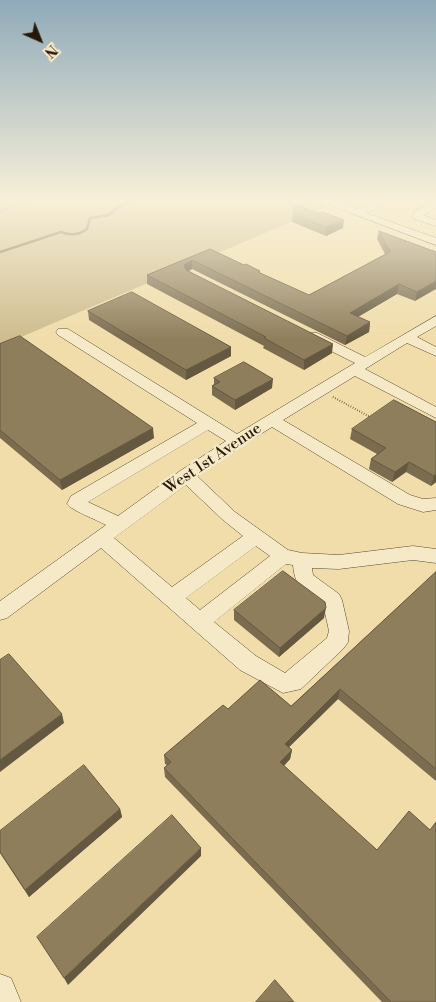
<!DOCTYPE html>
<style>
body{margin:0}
#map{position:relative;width:436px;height:1002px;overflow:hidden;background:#f0ddaa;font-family:"Libre Bodoni",serif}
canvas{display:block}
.north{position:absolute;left:15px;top:15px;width:50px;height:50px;-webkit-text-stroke:4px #f5e9c8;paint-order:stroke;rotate:136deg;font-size:14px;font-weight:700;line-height:20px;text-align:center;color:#261807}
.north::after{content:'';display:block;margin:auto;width:18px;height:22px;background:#261807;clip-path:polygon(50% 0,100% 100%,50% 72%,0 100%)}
</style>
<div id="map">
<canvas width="436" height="1002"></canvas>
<div class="north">N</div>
</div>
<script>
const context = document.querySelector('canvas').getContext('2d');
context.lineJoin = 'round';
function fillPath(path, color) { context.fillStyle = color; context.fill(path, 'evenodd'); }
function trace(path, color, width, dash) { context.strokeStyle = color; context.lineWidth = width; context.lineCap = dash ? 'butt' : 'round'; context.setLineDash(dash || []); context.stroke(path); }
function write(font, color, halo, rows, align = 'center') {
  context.font = font + ' "Libre Bodoni",serif'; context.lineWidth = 5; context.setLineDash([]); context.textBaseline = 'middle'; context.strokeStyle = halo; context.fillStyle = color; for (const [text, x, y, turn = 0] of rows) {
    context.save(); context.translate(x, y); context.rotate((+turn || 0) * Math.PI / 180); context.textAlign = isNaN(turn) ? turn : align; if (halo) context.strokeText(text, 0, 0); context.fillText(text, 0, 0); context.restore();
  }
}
const green = new Path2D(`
 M 0,199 L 307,199 L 326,207 L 0,346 Z`);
const stream = new Path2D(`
 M 0,252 L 61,232 C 71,236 79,235 87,229 L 90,218 L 109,215 L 118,207 L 136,199`);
const path = new Path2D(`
 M 0,211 L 34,199
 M 333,397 L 372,418`);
const minor = new Path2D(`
 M 314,199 L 329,199 L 357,209 L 381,199 L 395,199 L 366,213 L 436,238 L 436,245 Z
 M 436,201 L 436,208 L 423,215 L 436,220 L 436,226 L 414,219 L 413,217 L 414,212 Z
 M 436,316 L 436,326 L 417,337 L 436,347 L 436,356 L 407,343 L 365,369 L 436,407 L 436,418 L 355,376 L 283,420 L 410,495 L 423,499 L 436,498 L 436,510 L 423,512 L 398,504 L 272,427 L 225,456 L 197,476 L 235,512 L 288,550 L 302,553 L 339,555 L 413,546 L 436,549 L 436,563 L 413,560 L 339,569 L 312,568 L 313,575 L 339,594 L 342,600 L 349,631 L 348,642 L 344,648 L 301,689 L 283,693 L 240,670 L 101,548 L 7,618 L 0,620 L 0,601 L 106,525 C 97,520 71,510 67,504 L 71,496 L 197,423 L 58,335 L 56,332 L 58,329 L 68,329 L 237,434 L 355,363 L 307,339 L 305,336 L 307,333 L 317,333 L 365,357 ZM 208,430 L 226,441 L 180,471 L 118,516 L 88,502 ZM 186,485 L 223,520 L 243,536 L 172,587 L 114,538 ZM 256,546 L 270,556 L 200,610 L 186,598 ZM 286,564 L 293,565 C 295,589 305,591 323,604 L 329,631 L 327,638 L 285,673 L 256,656 L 214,622 Z
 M 0,974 L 11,978 L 21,1002 L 0,1002 Z`);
const wall = new Path2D(`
 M 319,213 L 343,228 L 326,236 L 292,222 L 293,214 Z
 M 379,231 L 436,252 L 415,301 L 397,294 L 358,317 L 370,322 L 369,332 L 345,345 L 192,269 L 189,271 L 332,353 L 304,370 L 263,348 L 264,346 L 147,284 L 147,275 L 210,249 L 260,273 L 309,295 L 385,254 L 377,239 Z
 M 88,311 L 231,347 L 231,356 L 186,380 L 89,320 Z
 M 0,344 L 154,438 L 62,490 L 0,438 Z
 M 214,378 L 272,388 L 235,410 L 212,395 L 212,386 L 214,384 Z
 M 436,422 L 436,482 L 431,486 L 406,472 L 392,482 L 369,469 L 371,459 L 377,454 L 350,439 L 352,429 Z
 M 436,572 L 436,781 L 338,699 L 289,747 L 292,750 L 290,759 L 284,766 L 436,1002 L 382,1002 L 165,777 L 164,768 L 167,765 L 165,764 L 164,755 L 228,709 L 291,706 Z
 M 234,610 L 324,618 L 279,657 L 234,620 Z
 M 120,809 L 122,817 L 29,897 L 0,853 L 0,831 Z`);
const shadedWall = new Path2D(`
 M 344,220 L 343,228 L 326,236 L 326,227 Z
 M 192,260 L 192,269 L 184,273 L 184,265 Z
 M 436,281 L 436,289 L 415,301 L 417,292 Z
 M 399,284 L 397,294 L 349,322 L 350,313 Z
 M 370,322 L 369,332 L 345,345 L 347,336 Z
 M 333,344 L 332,353 L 304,370 L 304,360 Z
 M 231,347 L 231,356 L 186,380 L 186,370 Z
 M 273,379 L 272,388 L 235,410 L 235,400 Z
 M 153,428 L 154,438 L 62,490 L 60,480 Z
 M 409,462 L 406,472 L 392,482 L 395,472 Z
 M 436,474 L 436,482 L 431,486 L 434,476 Z
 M 326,608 L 324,618 L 279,657 L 280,648 Z
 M 340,689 L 338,699 L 283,753 L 285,744 Z
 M 62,714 L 64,723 L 0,772 L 0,760 Z
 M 292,750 L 290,759 L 279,771 L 280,762 Z
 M 120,809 L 122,817 L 29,897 L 25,890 Z
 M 201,848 L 201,856 L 68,985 L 64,978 Z`);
const building = new Path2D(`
 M 296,205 L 319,213 L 323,212 L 344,220 L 326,227 L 293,214 Z
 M 379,231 L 436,252 L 436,281 L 417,292 L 399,284 L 350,313 L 370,322 L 347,336 L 192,260 L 184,265 L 186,270 L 333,344 L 304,360 L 264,338 L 266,337 L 147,275 L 210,249 L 244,265 L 246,264 L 260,271 L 258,272 L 309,295 L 390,252 Z
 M 132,292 L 231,347 L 186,370 L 88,311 Z
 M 20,336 L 153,428 L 60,480 L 0,430 L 0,344 Z
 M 244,362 L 273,379 L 235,400 L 212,386 L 220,382 L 214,378 Z
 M 394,400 L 436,422 L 436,474 L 434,476 L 409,462 L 395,472 L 371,459 L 386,448 L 352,429 Z
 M 283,571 L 325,602 L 326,608 L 280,648 L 234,610 Z
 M 436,572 L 436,769 L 340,689 L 285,744 L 292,750 L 280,762 L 377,850 L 409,811 L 430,830 L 436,822 L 436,1002 L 391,1002 L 164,768 L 171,762 L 164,755 L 223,705 L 228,709 L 260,680 L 291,706 Z
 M 9,654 L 62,714 L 0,760 L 0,660 Z
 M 84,765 L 120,809 L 25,890 L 0,852 L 0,831 Z
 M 172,815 L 201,848 L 64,978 L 37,937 Z
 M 275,980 L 294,1002 L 256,1002 Z`);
const streetNames = [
 ["West 1st Avenue",213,459,-34]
];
fillPath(green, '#cebc8e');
trace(stream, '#766648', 2.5);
trace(minor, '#584930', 1);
trace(path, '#261807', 2, [0.5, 2]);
fillPath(minor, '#f5e9c8');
fillPath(wall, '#7b6c4f');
fillPath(shadedWall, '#645840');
fillPath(building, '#8f7e5c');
trace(building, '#645840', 1);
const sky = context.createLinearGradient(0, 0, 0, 340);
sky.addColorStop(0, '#8faab9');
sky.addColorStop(0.59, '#f8f0d9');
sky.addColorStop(1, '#f8f0d900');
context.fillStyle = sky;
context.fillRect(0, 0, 436, 340);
write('16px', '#261807', '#f5e9c8', streetNames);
</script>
